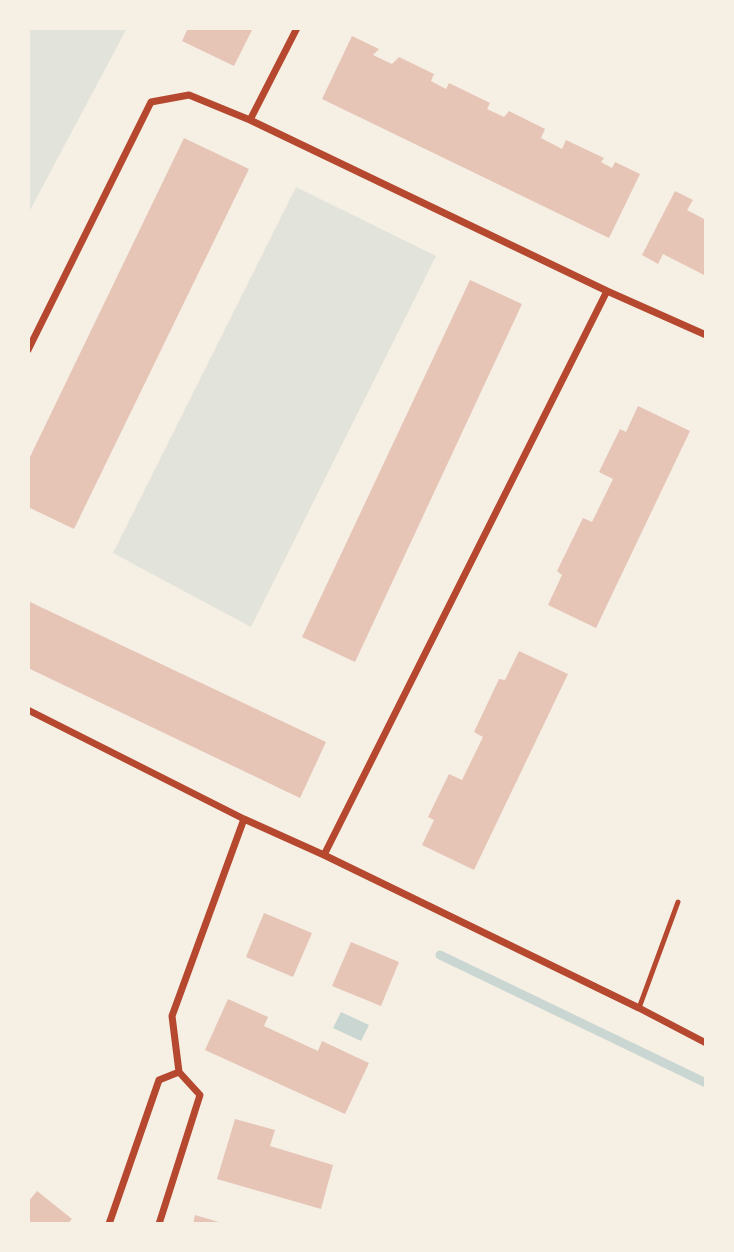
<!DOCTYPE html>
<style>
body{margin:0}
#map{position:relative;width:734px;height:1252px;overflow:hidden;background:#f6efe4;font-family:"Golos Text",sans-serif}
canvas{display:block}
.frame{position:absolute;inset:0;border:30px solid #f6efe4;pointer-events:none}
</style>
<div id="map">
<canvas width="734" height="1252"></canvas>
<div class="frame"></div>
</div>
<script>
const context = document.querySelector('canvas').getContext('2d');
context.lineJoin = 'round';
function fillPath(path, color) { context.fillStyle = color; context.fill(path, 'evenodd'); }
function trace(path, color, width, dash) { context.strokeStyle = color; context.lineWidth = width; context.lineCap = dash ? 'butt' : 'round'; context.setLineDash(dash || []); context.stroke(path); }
const green = new Path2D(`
 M 28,28 L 127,28 L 28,214 Z
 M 296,187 L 436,256 L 251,627 L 113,553 Z`);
const water = new Path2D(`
 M 341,1012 L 369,1025 L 361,1041 L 333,1028 Z`);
const stream = new Path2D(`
 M 440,955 L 706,1083`);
const building = new Path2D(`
 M 188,28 L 253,28 L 234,66 L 182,41 Z
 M 352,36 L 379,49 L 373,55 L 392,64 L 399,57 L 434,74 L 431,81 L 446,89 L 449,83 L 490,103 L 487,109 L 504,117 L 509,111 L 545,129 L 541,138 L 562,149 L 566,140 L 604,158 L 601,162 L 612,168 L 615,162 L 640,174 L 609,238 L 322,99 Z
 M 184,138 L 249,169 L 74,529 L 28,507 L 28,461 Z
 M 675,191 L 693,200 L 687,210 L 706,220 L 706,276 L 663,254 L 658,264 L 642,255 Z
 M 470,280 L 522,304 L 355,662 L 302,637 Z
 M 638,406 L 690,431 L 596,628 L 548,605 L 562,575 L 557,571 L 583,518 L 592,522 L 613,479 L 599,472 L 620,429 L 626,432 Z
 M 28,601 L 326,742 L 300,798 L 28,668 Z
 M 519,651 L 568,674 L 474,870 L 422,845 L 434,820 L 428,817 L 449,774 L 462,780 L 483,737 L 474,732 L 499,679 L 505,680 Z
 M 264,913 L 312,933 L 293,977 L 246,957 Z
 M 351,942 L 399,962 L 381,1006 L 332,986 Z
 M 228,999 L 268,1017 L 264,1026 L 318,1051 L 322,1041 L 369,1063 L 345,1114 L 205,1050 Z
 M 235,1119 L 275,1130 L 270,1146 L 333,1165 L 321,1209 L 217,1179 Z
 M 37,1191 L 72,1219 L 67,1224 L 28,1224 L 28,1202 Z
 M 195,1215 L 222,1223 L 222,1224 L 193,1224 Z`);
const service = new Path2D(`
 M 639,1008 L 678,902`);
const minor = new Path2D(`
 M 250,120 L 297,28
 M 28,350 L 151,102 L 189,95 L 250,120 L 607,291 L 706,335
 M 28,710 L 244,819 L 324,855 L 639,1008 L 706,1043
 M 324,855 L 607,291
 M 179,1072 L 172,1016 L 244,819
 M 109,1224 L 159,1080 L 179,1072 L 200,1095 L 159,1224`);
fillPath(green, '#e2e4dc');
fillPath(water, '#c9d6d2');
trace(stream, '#c9d6d2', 9);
fillPath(building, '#e6c5b7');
trace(service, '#b5482f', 5);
trace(minor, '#b5482f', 7);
</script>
